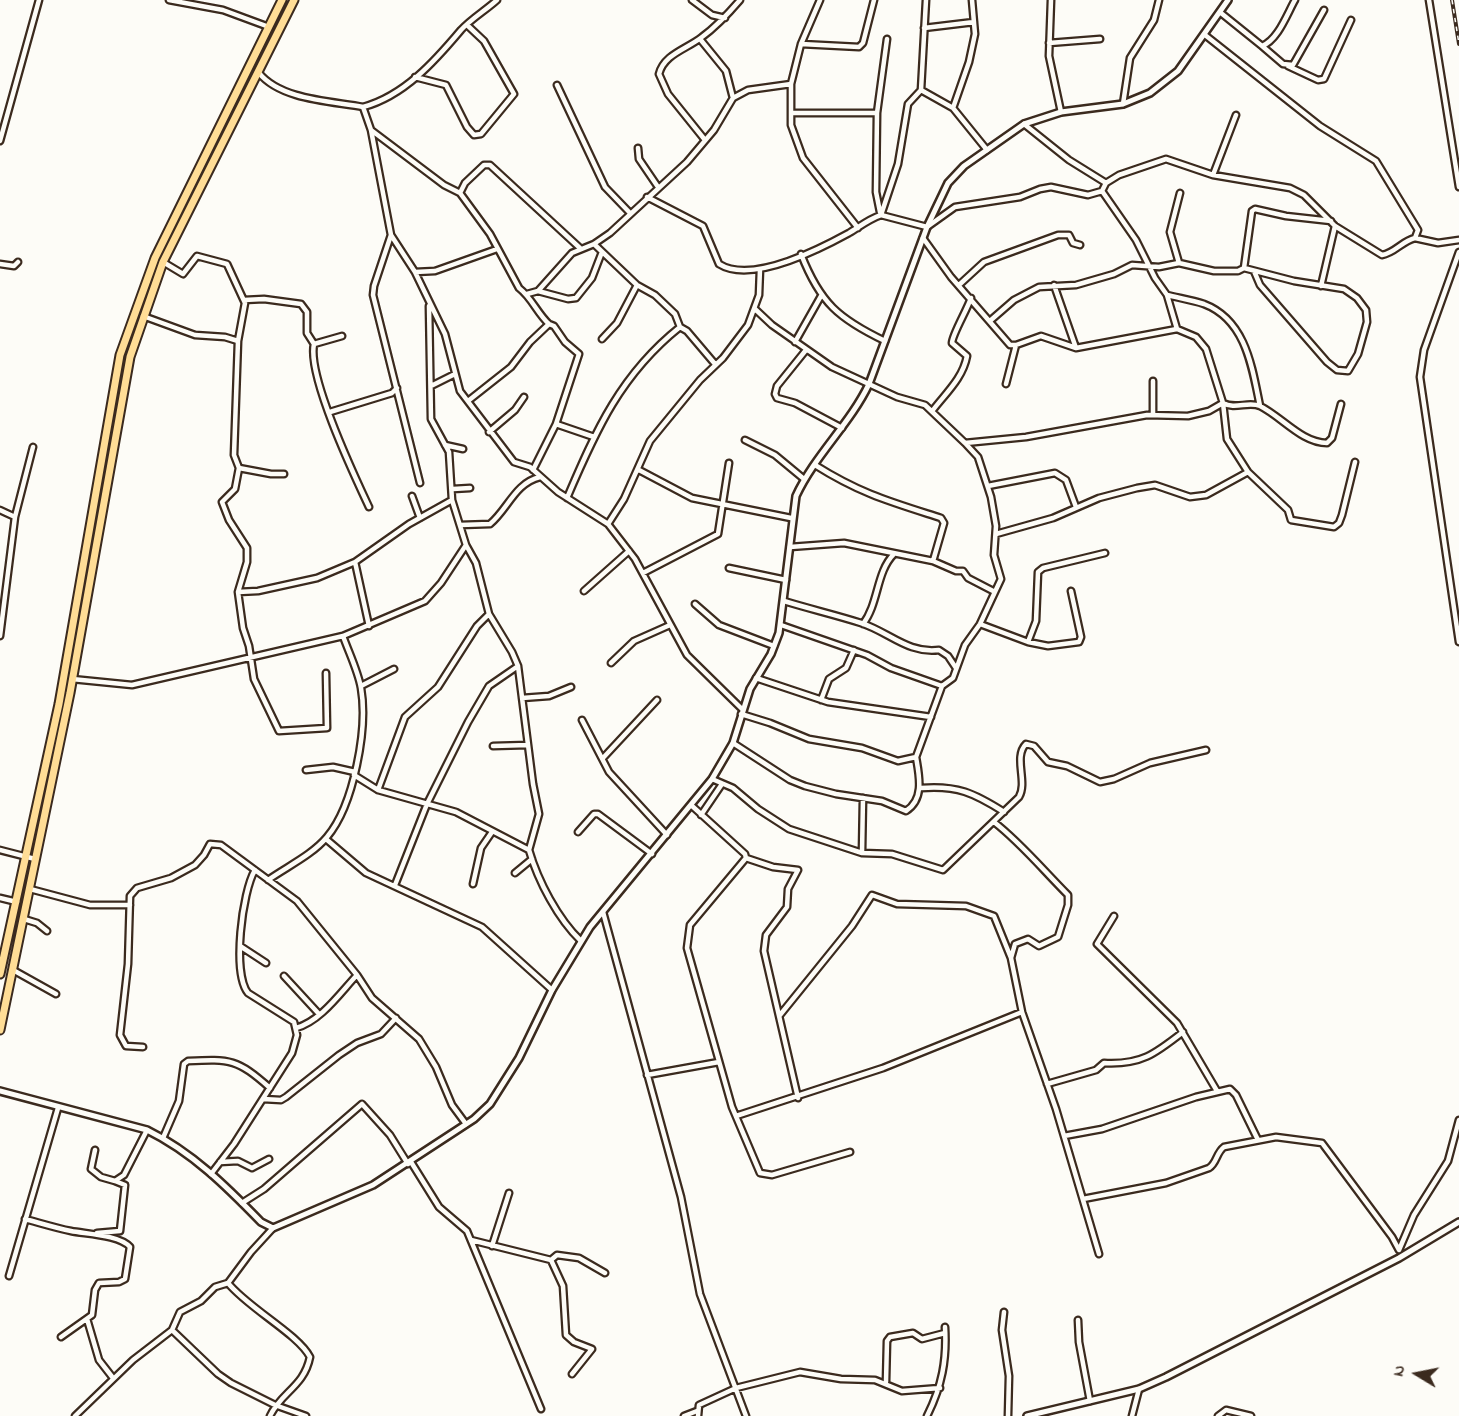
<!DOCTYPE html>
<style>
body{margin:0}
#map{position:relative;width:1459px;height:1416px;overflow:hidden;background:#fdfcf7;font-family:"Indie Flower",sans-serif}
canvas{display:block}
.north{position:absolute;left:1387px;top:1344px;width:60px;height:60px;-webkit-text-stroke:4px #fdfcf7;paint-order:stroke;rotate:280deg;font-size:16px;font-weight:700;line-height:24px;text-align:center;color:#3b2a1e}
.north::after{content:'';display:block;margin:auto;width:21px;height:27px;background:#3b2a1e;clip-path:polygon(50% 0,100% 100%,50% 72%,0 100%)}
</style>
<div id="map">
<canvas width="1459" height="1416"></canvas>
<div class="north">N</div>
</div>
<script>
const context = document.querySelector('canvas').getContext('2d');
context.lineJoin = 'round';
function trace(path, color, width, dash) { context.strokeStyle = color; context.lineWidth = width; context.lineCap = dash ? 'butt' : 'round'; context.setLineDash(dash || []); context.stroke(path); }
const minor = new Path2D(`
 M 169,0 L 223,10 L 269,27
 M 692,0 L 712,15 L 725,18
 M 820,0 L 801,44 L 791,84 L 791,125 L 803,158 L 858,228
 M 1051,0 L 1049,56 L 1061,112
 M 1429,0 L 1459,187
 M 1221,13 L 1262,46 C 1278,40 1287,14 1295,0
 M 924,28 L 974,22
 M 700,39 L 726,71 L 733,98
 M 1049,43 L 1100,39
 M 801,44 L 859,47 L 863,43 L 874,0
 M 1262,46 L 1283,64 L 1293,65 L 1324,10
 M 1288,66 L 1318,80 L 1324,79 L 1351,20
 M 259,73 C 281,100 331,101 363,107 L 371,130 L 391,235 L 415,272 L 445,334 L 460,391 L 514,462 L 530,467 L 558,492 L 608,524 L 635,559 L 687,655 L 742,709
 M 415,77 L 446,85 L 467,127 L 474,135 L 481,134 L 514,94 L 484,41 L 467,25
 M 557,85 L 605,187 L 630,213
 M 921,90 L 953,108 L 987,150
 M 1123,104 L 1130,58 L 1154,20 L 1159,0
 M 363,107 C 404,96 435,61 461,30 C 471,19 486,10 497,0
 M 953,108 L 969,62 L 975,34 L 972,0
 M 792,113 L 877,113 L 876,192 L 880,212
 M 877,113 L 887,39
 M 1024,124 L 1069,160 L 1106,183
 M 371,130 L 444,185 L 460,193 L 490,234 L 519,288 C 532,298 537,313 549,324
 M 705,140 L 668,94 L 659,74 C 664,54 687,49 702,37 C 717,26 728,14 740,0
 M 0,141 L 39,0
 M 638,148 L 639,159 L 658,187
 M 1213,175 L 1236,115
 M 1102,191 L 1136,240 L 1155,278 L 1167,295 L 1177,329
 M 460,193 L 465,183 L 484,165 L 490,165 L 581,249
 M 647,197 L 703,226 L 719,264 C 751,284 818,250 849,233 C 859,227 869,219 881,215 L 927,227 L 955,207 L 1020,197 L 1040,189 L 1051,187 L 1088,195 L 1102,191 L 1106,183 L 1119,175 L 1166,159 L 1213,175 L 1290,188 L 1304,195 L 1335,226 L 1382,255 C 1395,253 1402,241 1415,238 L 1418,230 L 1376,161 L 1320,126 L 1205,35
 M 881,215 L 898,164 L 908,104 L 921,90 L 926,0
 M 391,235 L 374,286 L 373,295 L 420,483
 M 923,238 L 951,277 L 1010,345 L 1016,345 L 1041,336 L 1076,348 L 1177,329 L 1196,337 L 1206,349 L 1223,403 L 1227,439 L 1248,472 L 1206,495 L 1190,497 L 1155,485 L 1137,488 L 1099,498 L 1053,518 L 996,534
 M 1415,238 L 1438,243 L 1459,240
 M 594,244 L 637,285 L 655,295 L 675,314 L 680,327 L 687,331 L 715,364
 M 1459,252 L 1424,350 L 1420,377 L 1459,642
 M 801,254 C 820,303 839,319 885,341
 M 163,262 L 183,274 L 197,256 L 227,264 L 245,303 L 238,341 L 234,455 L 239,468 L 235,489 L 222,502 L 229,520 L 247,548 L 247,562 L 238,592 L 243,628 L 249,646 L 254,679 L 279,731 L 327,728 L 326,673
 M 1179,263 L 1170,232 L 1180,193
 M 0,264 L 14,266 L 18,262
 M 1244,268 L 1252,211 L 1255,209 L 1286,216 L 1331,221
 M 415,272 L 435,271 L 497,249
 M 959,285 L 984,262 L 1058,235 L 1069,235 L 1073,243 L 1080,245
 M 1054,285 L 1076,348
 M 1321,286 L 1335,226
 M 538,291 L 568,299 L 576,298 L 592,278 L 602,252
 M 527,294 L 538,291 L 572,253 L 594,244 L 610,233 L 687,162 L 714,130 L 733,98 L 748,90 L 791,84
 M 1167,295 C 1179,298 1192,300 1204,304 C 1246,320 1252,367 1260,406
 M 244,300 L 264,299 L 301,304 L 307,312 L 307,333 L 314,344
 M 429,306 L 431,419 L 449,452 L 452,500 L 466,545 L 476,563 L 489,614 L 512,652 L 518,666 L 533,784 L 539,814 L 529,850 C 538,881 558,919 581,941
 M 143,316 L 195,335 L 225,337 L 238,341
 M 991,320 L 1014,300 L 1039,287 L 1076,285 L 1114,274 L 1132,265 L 1159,267 L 1179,263 L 1214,271 L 1238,271 L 1244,268 L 1294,281 L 1344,289 L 1357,298 L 1366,310 L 1367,322 L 1358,354 L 1348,371 L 1337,370 L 1327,362 L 1260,285 L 1254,271
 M 342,336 L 314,344 C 307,376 354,475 369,507
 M 602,339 L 617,323 L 637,285
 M 795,342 L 821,296
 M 806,350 L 777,386 L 775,394 L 777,398 L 795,403 L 842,428
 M 1153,381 L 1153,415
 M 1006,384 L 1016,345
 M 431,386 L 455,374
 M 468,401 L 511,367 L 530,342 L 549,324 L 554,326 L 565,342 L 579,354 L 556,424 L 533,470
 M 1223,403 C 1235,410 1248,401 1260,406 C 1282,417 1302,443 1327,443 L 1332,438 L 1341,404
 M 933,410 C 946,393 963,378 967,356 L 952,343 C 952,335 967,310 971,298
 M 330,412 L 392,393 L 397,388
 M 556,424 L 594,437
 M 489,432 L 515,410 L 524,397
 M 745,440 L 775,455 L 804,479
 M 965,443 L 1026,437 L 1147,415 L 1188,416 L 1209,411 L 1223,403
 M 445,445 L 463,449
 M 815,465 C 861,494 891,502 941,518 L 944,523 L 933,561
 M 239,468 L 271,474 L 284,474
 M 639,470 L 692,498 L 791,518
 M 1248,472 L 1288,510 L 1291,520 L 1334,527 L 1339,523 L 1342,515 L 1355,462
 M 988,486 L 1055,473 L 1066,480 L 1076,507
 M 453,489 L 470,488
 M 412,496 L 420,518
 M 567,498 C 596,430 621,374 680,327
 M 0,510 L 15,517
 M 608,524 L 624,499 L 650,441 L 700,380 L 723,358 L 748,325 L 759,295 L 760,269
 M 460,525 L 490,524 C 508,509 515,483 540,477
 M 790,547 L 844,543 L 933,561 L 956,571 L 963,571 L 968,578 L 995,592
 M 355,562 L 369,626
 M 729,568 L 786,580
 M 643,573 L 718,534 L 729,463
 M 584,591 L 629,551
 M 238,592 L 258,591 L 317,578 L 355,562 L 409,524 L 452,500
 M 784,601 C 810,609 836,615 861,623 C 889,632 908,654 939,650 L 948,656 L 956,668
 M 695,604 L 719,625 L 774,646
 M 863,624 C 879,603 876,572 894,554
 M 980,624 L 1028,642 L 1048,646 L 1079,642 L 1081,637 L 1071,591
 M 781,625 L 867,655 L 891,668 L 942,686
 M 0,636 L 15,517 L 33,447
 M 1028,642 L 1036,621 L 1038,572 L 1043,568 L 1105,553
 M 611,663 L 634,641 L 670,625
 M 756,678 L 828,702 L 931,717
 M 72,679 L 132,685 L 343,636 L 425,601 L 441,583 L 466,545
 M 361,686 L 394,669
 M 522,698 L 549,696 L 571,687
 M 821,700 L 829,679 L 846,668 L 854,650
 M 741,714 L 770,723 L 809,739 L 862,748 L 898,761 L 916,757 L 942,686 L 953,678 L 965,645 L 980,624 L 1001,579 L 994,555 L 996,526 L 991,497 L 978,457 L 965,443 L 925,405 L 897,397 L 832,367 L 772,325 L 755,309
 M 582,720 L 609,772 L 667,835
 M 733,743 L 790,780 L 805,786 L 836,794 L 882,801 L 906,811 C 925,799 919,775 916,757
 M 493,746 L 528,745
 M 603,758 L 657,700
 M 306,770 L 333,767 L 355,772
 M 354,775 L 378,790 L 456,812 L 529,850
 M 712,779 L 733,788 L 758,809 L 789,829 L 862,853 L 892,854 L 943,870 L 1019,797 C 1028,782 1013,757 1026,744 L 1034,746 L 1048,762 L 1067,766 L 1100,782 L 1114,779 L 1150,763 L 1206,750
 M 921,788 C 957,785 974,793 1004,812
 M 378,790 L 405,717 L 438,687 L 477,626 L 489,614
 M 691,805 L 745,854 L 746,858 L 773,867 L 798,870 L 788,889 L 787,907 L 766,935 L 764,951 L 798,1098
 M 701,815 L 722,784
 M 994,822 C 1021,843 1043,870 1068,895 L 1068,905 L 1058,937 L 1039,946 L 1028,939 L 1015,944 L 1011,958
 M 578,832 L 594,814 L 598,814 L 652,854
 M 326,839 L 366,873 L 482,927 L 552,990
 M 0,850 L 35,859
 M 862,853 L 863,798
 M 746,858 L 690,925 L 687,948 L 732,1107 L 760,1173 L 772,1175 L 850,1152
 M 515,873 L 532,859
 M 268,880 C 288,866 312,855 327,837 C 354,805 368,728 361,688 C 358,671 349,653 343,636
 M 473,884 L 481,848 L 492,832
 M 395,885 L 427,804 L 468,722 L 489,686 L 518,666
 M 30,889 L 90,905 L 130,905
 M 0,898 L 17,902
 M 603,912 L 681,1197 L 700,1294 L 746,1416
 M 1114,916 L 1097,944 L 1177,1023 L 1217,1091
 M 24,919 L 37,923 L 47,931
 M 240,946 L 266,963
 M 13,970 L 56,994
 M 284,976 L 319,1014
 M 780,1015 L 852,926 L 872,895 L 897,904 L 966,906 L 994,916 L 1011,958 L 1022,1012 L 1056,1109 L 1099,1254
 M 296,1028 C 321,1021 340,993 357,975
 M 143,1047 L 126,1046 L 120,1035 L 128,964 L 130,896 L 137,888 L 171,878 L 195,865 L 204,855 L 210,844 L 221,845 L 297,901 L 357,975 L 372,998 L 419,1039 L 436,1067 L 452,1105 L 466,1124
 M 647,1075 L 719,1062
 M 1047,1084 L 1096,1070 L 1104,1063 C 1141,1065 1155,1054 1183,1032
 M 263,1099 L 281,1100 L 286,1097 L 339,1055 L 357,1043 L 381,1034 L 396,1018
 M 736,1116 L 883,1068 L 1022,1012
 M 1064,1136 L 1102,1129 L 1196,1097 L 1230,1089 L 1236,1095 L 1258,1140
 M 163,1138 L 179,1101 L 184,1064 L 188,1061 C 231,1059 237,1059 270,1088
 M 95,1150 L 91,1169 L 101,1177 L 115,1181
 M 220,1162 L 238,1161 L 252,1168 L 269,1159
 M 411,1162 L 439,1207 L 467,1231 L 541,1409
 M 211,1174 L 234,1144 L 292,1053 L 297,1035 L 294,1022 L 248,993 C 232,973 242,892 255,870
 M 1083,1199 L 1166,1183 L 1209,1168 C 1217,1163 1216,1153 1224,1147 L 1276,1137 L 1322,1143 L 1392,1237 L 1399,1250
 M 242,1203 L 264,1189 L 362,1104 L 390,1135 L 408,1164
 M 25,1219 C 40,1223 56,1228 71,1231 C 86,1234 120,1235 130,1247 L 125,1279 L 119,1282 L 99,1283 L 95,1290 L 92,1315 L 61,1337
 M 97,1233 L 120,1231 L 125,1185 L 115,1181 L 124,1175 L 147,1130
 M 471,1240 L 551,1260 L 563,1286 L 566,1335 L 574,1342 L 592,1349 L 572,1374
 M 492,1246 L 509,1193
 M 1399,1250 L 1414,1215 L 1448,1161 L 1459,1120
 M 551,1260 L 557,1255 L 579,1258 L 605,1273
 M 9,1276 L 58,1108
 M 228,1283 C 248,1308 298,1334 310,1357 C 304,1387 281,1392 270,1416
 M 1004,1312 L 1002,1330 L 1009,1376 L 1008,1416
 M 87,1319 L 99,1360 L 113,1378
 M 1078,1320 L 1079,1342 L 1090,1401
 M 172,1330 L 218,1374 L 231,1383 L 275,1405 L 306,1416
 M 886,1382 L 887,1341 L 890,1337 L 913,1333 L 922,1339 L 945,1333
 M 75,1416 L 133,1360 L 172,1330 L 180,1312 L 201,1301 L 215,1287 L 228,1283 L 251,1252 L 273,1228
 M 684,1416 L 697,1411
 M 698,1416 L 699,1405 L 736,1388 L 800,1372 L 841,1379 L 875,1380 L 902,1391 L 940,1388
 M 927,1416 C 942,1386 947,1360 945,1327
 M 1132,1416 L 1139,1389
 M 1218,1416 L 1226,1410 L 1251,1416`);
const tertiary = new Path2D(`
 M 0,1091 L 147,1130 C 192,1152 227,1187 261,1222 L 273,1228 L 373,1185 L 474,1119 L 490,1104 L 519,1058 L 552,990 L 590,927 L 712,779 L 733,743 L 750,689 L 771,654 L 779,633 L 796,496 C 815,455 850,424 869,384 L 927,227 L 948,183 L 964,166 L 1024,124 L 1061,112 L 1123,104 L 1150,93 L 1178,71 L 1228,0
 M 1027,1416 L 1139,1389 L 1166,1377 L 1399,1258 L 1459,1222`);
const primary = new Path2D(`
 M 0,974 L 59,704 L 120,355 L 155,258 L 282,0
 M 0,1030 L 70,693 L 130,357 L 163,262 L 294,0`);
const rail = new Path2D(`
 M 1452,0 L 1459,44`);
trace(minor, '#3b2a1e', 9);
trace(tertiary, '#3b2a1e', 10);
trace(primary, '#3b2a1e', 11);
trace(minor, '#fdfcf7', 4.5);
trace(tertiary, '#fdfcf7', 5);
trace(primary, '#ffdd96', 7);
trace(rail, '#3b2a1e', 4);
trace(rail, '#fdfcf7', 1.5, [4.5]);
</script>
